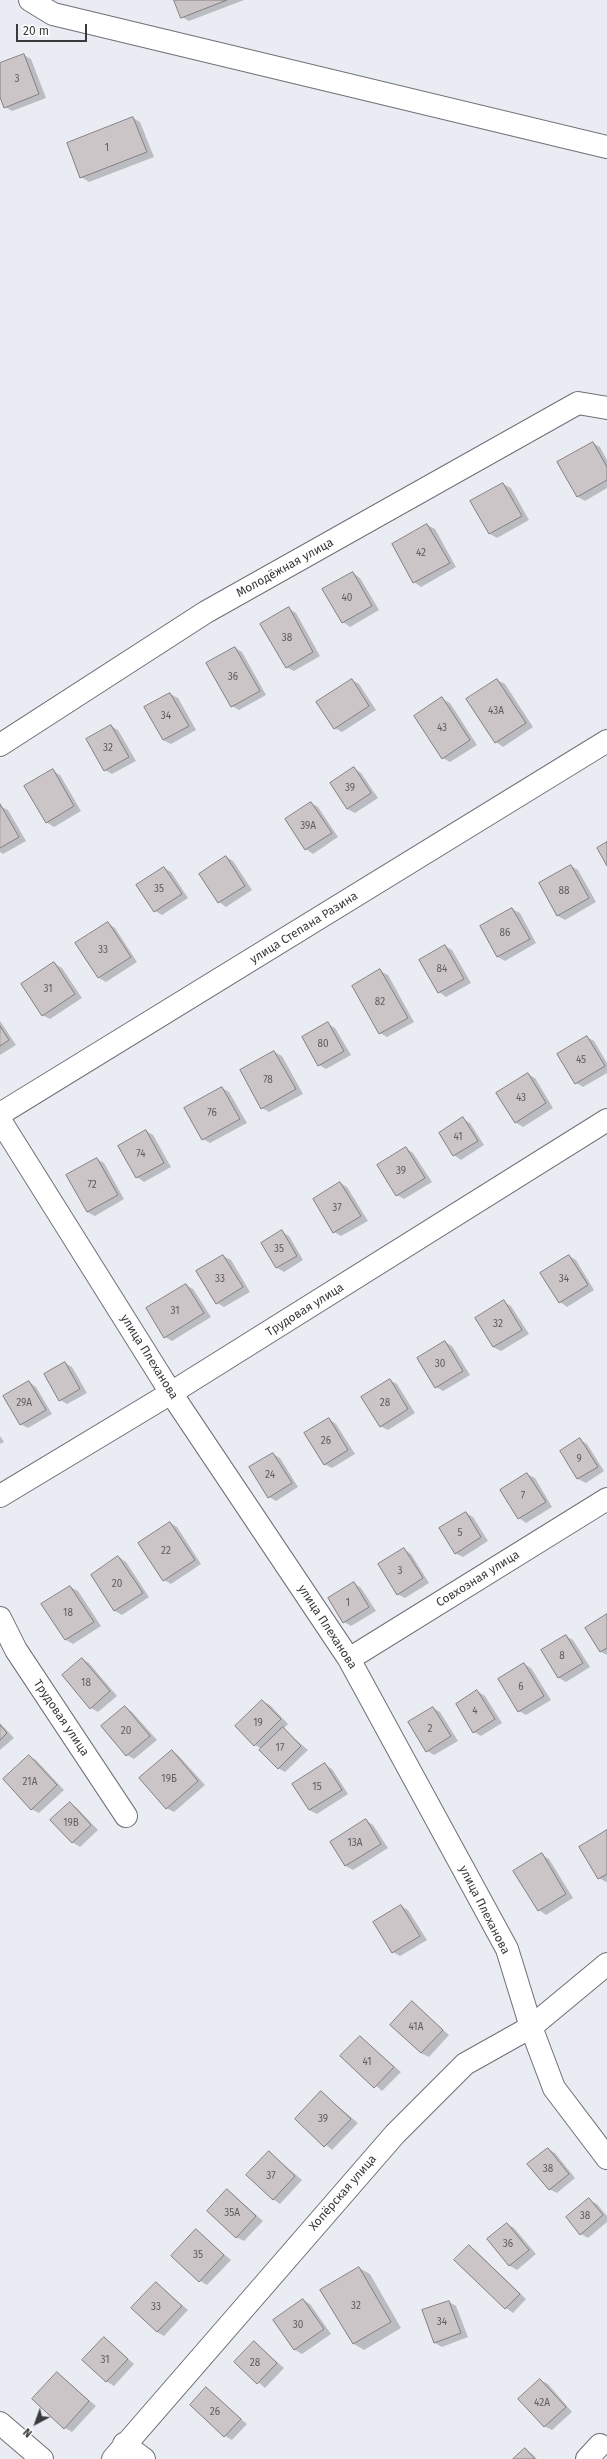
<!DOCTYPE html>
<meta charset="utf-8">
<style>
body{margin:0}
#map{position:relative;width:607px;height:2459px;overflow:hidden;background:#e9ecf2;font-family:"Fira Sans",sans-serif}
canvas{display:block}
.north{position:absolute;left:16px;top:2403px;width:40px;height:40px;-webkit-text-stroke:3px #fff;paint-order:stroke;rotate:221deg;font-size:11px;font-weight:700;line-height:16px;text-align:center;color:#393a3c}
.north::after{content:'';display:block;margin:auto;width:14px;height:18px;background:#393a3c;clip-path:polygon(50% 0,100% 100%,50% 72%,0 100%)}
.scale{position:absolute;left:16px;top:24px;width:71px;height:18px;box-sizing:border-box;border:2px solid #393a3c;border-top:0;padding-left:5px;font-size:12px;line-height:14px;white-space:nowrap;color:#393a3c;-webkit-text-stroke:3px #fff;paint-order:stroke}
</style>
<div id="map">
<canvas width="607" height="2459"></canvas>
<div class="north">N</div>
<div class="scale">20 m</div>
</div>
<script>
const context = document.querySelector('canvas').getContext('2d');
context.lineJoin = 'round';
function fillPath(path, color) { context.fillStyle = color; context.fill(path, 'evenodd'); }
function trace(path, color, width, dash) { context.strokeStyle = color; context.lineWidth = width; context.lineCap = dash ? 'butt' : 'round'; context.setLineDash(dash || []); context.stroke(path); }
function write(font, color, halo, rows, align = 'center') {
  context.font = font + ' "Fira Sans",sans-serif'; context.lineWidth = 3; context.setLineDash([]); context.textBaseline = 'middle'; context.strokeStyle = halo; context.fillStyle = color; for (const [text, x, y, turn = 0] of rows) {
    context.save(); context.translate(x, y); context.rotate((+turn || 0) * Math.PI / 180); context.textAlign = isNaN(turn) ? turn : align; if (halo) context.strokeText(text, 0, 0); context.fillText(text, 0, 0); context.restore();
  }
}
const shadow = new Path2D(`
 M 175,0 L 244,0 L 189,21 L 182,17 Z
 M 24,55 L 31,59 L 46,98 L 12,111 L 5,107 L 0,94 L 0,64 Z
 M 133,118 L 140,122 L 154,157 L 89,182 L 81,177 Z
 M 593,443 L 600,447 L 607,460 L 607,488 L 585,501 L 578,497 L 558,462 Z
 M 503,484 L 511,488 L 529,520 L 497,538 L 490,534 L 472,502 Z
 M 427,525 L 435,529 L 456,567 L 421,587 L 414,582 L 393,544 Z
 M 353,573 L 360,578 L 379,610 L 350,627 L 343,622 Z
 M 289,609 L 296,613 L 320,656 L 294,671 L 286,667 Z
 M 235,648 L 242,652 L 266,695 L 239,710 L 232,706 Z
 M 352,680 L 359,684 L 376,710 L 342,732 L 335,728 Z
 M 497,680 L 505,684 L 533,727 L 503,747 L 496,742 Z
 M 170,694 L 178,698 L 196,730 L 171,744 L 163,740 Z
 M 442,699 L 450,703 L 477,745 L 450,762 L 443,758 Z
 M 111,726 L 118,730 L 136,761 L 112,774 L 105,770 Z
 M 354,768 L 361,773 L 378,798 L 355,813 L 347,809 Z
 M 53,771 L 60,775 L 81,811 L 54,827 L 46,822 Z
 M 311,803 L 318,807 L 338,837 L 313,854 L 306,849 Z
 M 0,806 L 8,810 L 26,841 L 3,854 L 0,852 Z
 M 226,857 L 233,861 L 252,890 L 226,907 L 219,902 L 200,874 Z
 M 571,866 L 578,870 L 596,902 L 565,920 L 558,916 L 540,883 Z
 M 164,868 L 171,872 L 188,898 L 162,915 L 155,911 Z
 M 512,909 L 520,913 L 536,943 L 505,961 L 498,957 L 481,927 Z
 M 108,923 L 115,928 L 137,962 L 106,982 L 99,978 L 77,944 Z
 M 445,946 L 452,950 L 471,983 L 446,997 L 439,992 Z
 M 54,963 L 62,968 L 82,998 L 50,1019 L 42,1015 Z
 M 380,971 L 388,975 L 414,1022 L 387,1037 L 380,1033 Z
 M 0,1021 L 16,1045 L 0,1055 Z
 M 328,1024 L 335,1028 L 351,1055 L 326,1069 L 319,1065 Z
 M 587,1037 L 594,1041 L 607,1063 L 607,1073 L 583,1087 L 576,1083 Z
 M 274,1052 L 282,1056 L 303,1094 L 269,1112 L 262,1108 Z
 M 528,1074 L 535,1078 L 553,1108 L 523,1127 L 515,1122 Z
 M 222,1088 L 229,1092 L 247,1123 L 210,1143 L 203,1139 Z
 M 463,1119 L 470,1123 L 484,1145 L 461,1160 L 454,1155 Z
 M 146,1131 L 153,1135 L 171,1167 L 144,1182 L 137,1177 Z
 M 406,1148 L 413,1153 L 432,1182 L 404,1199 L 397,1195 Z
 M 97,1159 L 104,1163 L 124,1199 L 95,1216 L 87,1212 Z
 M 340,1183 L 347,1187 L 368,1221 L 341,1236 L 334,1232 Z
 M 282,1232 L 289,1236 L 303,1260 L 284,1272 L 277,1268 L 262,1244 Z
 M 223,1256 L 231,1260 L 250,1292 L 224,1307 L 217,1303 Z
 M 569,1256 L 576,1260 L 594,1290 L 567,1307 L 560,1302 Z
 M 186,1285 L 193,1289 L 211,1317 L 172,1341 L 165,1337 Z
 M 504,1302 L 511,1306 L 529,1334 L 501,1351 L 493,1347 Z
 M 445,1342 L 452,1346 L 470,1375 L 443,1391 L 436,1387 Z
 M 65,1363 L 72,1367 L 87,1393 L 67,1404 L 60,1400 Z
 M 390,1380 L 397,1384 L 415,1413 L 388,1430 L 380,1426 Z
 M 29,1382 L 36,1387 L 52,1414 L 28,1428 L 20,1424 Z
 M 329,1419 L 336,1424 L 355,1454 L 332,1468 L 324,1464 Z
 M 0,1436 L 4,1442 L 0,1444 Z
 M 580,1440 L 587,1444 L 604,1471 L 586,1483 L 578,1479 L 561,1451 Z
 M 273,1454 L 280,1458 L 298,1487 L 276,1501 L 269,1497 Z
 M 527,1474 L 535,1478 L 552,1507 L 526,1523 L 519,1518 L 501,1490 Z
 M 466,1513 L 473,1517 L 488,1541 L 463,1557 L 455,1553 Z
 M 170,1523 L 177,1527 L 201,1564 L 171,1584 L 164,1580 Z
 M 404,1549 L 411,1554 L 429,1583 L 405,1598 L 397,1594 Z
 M 119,1557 L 126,1562 L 149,1597 L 122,1615 L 115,1611 L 92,1575 Z
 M 354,1583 L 361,1588 L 376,1611 L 351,1626 L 344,1622 Z
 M 70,1587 L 78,1591 L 101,1626 L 73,1644 L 66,1640 L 43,1604 Z
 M 607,1615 L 607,1655 L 601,1652 Z
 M 566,1636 L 573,1640 L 590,1667 L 566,1682 L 559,1678 L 542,1651 Z
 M 82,1659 L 89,1663 L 117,1696 L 98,1712 L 91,1708 Z
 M 524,1664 L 531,1668 L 551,1700 L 526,1715 L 519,1711 Z
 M 477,1691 L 485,1696 L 502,1723 L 481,1736 L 474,1732 Z
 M 262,1701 L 270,1705 L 288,1724 L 283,1729 L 308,1750 L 285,1772 L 278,1768 L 262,1749 L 255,1745 Z
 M 125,1707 L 132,1712 L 157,1740 L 134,1759 L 127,1755 L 103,1726 Z
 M 433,1708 L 440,1712 L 458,1741 L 434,1755 L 427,1751 Z
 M 0,1723 L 14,1738 L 0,1750 Z
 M 172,1751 L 179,1756 L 205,1785 L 174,1812 L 166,1808 Z
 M 29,1756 L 36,1760 L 64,1790 L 39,1813 L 31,1809 Z
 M 325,1765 L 332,1769 L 348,1794 L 317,1814 L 309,1810 Z
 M 70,1803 L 77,1808 L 98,1830 L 80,1847 L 72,1842 Z
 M 366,1820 L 373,1825 L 388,1848 L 353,1870 L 346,1866 Z
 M 607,1831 L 607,1882 L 606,1882 L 599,1878 Z
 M 542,1855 L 549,1859 L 573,1898 L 546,1915 L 539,1910 Z
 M 401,1906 L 408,1910 L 427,1940 L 400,1956 L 393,1952 Z
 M 412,2003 L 449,2035 L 429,2057 L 421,2053 Z
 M 360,2037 L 401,2072 L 382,2091 L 342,2056 Z
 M 321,2092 L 358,2123 L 332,2150 L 296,2119 Z
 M 548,2149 L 555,2153 L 575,2178 L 557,2193 L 549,2189 Z
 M 269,2152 L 302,2180 L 280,2204 L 273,2199 Z
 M 228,2190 L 263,2221 L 244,2241 L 236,2237 Z
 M 589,2200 L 597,2204 L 607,2216 L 607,2222 L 588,2238 L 581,2234 Z
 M 507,2224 L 514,2228 L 536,2254 L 517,2270 L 510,2266 L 488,2239 Z
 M 196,2231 L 231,2260 L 207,2285 L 200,2281 Z
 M 469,2246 L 476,2251 L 526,2299 L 513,2313 L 506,2308 L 456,2260 Z
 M 359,2268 L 370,2274 L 401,2328 L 364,2350 L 354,2344 Z
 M 156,2283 L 188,2310 L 164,2336 L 157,2332 Z
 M 303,2300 L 310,2304 L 331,2334 L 302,2354 L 295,2350 L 274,2320 Z
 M 449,2302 L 456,2306 L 468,2337 L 442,2347 L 435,2343 Z
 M 104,2338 L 134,2364 L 114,2386 L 106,2381 Z
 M 254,2342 L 284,2368 L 265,2388 L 235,2362 Z
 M 57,2373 L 96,2406 L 72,2432 L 65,2428 Z
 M 540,2380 L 548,2384 L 572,2412 L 552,2430 L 544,2426 Z
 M 206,2388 L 247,2424 L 232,2440 L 225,2436 Z
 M 525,2449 L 532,2454 L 537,2459 L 514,2459 Z`);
const building = new Path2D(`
 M 174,0 L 227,0 L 181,18 Z
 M 24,54 L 39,94 L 4,108 L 0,97 L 0,63 Z
 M 133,117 L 147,152 L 80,178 L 67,143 Z
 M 593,442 L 607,467 L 607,480 L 577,497 L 557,462 Z
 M 503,483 L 522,516 L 489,534 L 470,501 Z
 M 427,524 L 450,563 L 413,583 L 392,544 Z
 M 353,572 L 372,606 L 342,623 L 322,589 Z
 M 289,607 L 313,652 L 286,668 L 260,624 Z
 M 235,647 L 260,691 L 231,707 L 206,663 Z
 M 352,679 L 369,706 L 334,729 L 316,702 Z
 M 497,679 L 526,723 L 495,743 L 466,699 Z
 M 170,693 L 189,726 L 163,740 L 144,707 Z
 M 442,697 L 470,740 L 442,759 L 414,716 Z
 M 111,725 L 129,757 L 104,771 L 86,739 Z
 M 354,767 L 371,793 L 347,809 L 330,783 Z
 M 53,769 L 74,806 L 46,823 L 24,786 Z
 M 311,802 L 332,833 L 305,850 L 285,819 Z
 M 0,804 L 19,837 L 0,848 Z
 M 607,842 L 607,866 L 597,848 Z
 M 226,856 L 245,886 L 218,903 L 199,874 Z
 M 571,865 L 589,898 L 557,916 L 539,883 Z
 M 164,867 L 182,894 L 154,912 L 136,885 Z
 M 512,908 L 530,939 L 497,957 L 480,926 Z
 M 108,922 L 131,957 L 98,978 L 75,943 Z
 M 445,945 L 464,979 L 438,993 L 419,960 Z
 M 54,962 L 75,994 L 42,1016 L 21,984 Z
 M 380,969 L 408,1018 L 379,1034 L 352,986 Z
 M 328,1022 L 344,1051 L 318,1066 L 302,1037 Z
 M 0,1026 L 9,1040 L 0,1046 Z
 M 587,1036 L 605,1066 L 575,1084 L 557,1054 Z
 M 274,1051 L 296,1089 L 261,1109 L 240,1070 Z
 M 528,1073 L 546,1103 L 515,1123 L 496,1093 Z
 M 222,1087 L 240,1119 L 202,1140 L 184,1108 Z
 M 463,1117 L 478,1141 L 453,1156 L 439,1133 Z
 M 146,1130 L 164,1163 L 136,1178 L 118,1146 Z
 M 406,1147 L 425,1178 L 396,1196 L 377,1165 Z
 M 97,1158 L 118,1195 L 87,1212 L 66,1175 Z
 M 340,1182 L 361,1216 L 333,1233 L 313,1199 Z
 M 282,1230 L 297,1256 L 276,1268 L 261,1243 Z
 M 223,1255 L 243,1287 L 216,1304 L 196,1271 Z
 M 569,1255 L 588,1285 L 559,1303 L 540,1273 Z
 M 186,1284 L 204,1313 L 164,1338 L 146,1308 Z
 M 504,1300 L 522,1330 L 493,1347 L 475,1318 Z
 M 445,1341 L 463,1371 L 435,1388 L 417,1358 Z
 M 65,1362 L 80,1389 L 59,1401 L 44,1374 Z
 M 390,1379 L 408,1409 L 380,1427 L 361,1397 Z
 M 29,1381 L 46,1410 L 20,1425 L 3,1396 Z
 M 329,1418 L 348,1450 L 324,1465 L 304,1433 Z
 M 580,1438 L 598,1467 L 577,1479 L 560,1451 Z
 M 273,1453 L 292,1483 L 268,1498 L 249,1467 Z
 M 527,1473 L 546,1502 L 518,1519 L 500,1490 Z
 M 466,1512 L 481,1537 L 455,1554 L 439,1528 Z
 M 170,1522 L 195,1560 L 163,1581 L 138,1543 Z
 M 404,1548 L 423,1578 L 397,1595 L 378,1564 Z
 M 118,1556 L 143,1593 L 114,1611 L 91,1575 Z
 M 354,1582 L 369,1607 L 343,1623 L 328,1598 Z
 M 70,1586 L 94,1622 L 65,1640 L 41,1604 Z
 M 607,1614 L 607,1648 L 600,1652 L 585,1628 Z
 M 566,1635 L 583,1663 L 558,1678 L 541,1650 Z
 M 82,1658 L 110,1691 L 90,1709 L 62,1675 Z
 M 524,1663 L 544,1696 L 518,1712 L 498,1679 Z
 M 477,1690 L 495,1719 L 473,1733 L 456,1704 Z
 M 262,1700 L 281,1719 L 254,1746 L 235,1726 Z
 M 125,1706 L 150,1736 L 126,1756 L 101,1726 Z
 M 433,1707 L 451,1736 L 426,1752 L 408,1722 Z
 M 0,1725 L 7,1733 L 0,1740 Z
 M 283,1727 L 301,1746 L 278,1769 L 259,1750 Z
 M 172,1750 L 198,1781 L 166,1809 L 139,1778 Z
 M 29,1755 L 57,1785 L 31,1810 L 3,1779 Z
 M 325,1763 L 342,1790 L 309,1810 L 292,1784 Z
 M 70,1802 L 91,1825 L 72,1843 L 50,1820 Z
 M 366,1819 L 381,1844 L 345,1866 L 330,1842 Z
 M 607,1830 L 607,1874 L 598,1879 L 579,1847 Z
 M 542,1853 L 566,1894 L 538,1911 L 513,1871 Z
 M 401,1905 L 420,1936 L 392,1953 L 373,1922 Z
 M 412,2001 L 443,2030 L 421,2053 L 390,2025 Z
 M 360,2036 L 394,2067 L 374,2088 L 340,2056 Z
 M 321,2091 L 351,2119 L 324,2147 L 295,2119 Z
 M 548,2148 L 569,2174 L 549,2190 L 527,2164 Z
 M 269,2151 L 295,2176 L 273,2200 L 246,2175 Z
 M 227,2189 L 256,2216 L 236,2238 L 207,2211 Z
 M 589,2198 L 603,2215 L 580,2235 L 566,2217 Z
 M 507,2223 L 529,2250 L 509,2266 L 487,2239 Z
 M 196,2229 L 224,2255 L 199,2282 L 171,2256 Z
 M 469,2245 L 520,2294 L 505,2309 L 454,2260 Z
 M 359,2267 L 391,2322 L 353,2344 L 320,2290 Z
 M 156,2282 L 182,2306 L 157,2332 L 131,2308 Z
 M 303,2299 L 324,2329 L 294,2350 L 273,2320 Z
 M 449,2301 L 461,2333 L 434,2343 L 422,2310 Z
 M 104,2337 L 128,2359 L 106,2382 L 82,2360 Z
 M 254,2341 L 277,2363 L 257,2384 L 234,2362 Z
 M 57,2372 L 89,2401 L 64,2429 L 32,2399 Z
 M 540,2379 L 566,2407 L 544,2427 L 518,2399 Z
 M 206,2387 L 241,2419 L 224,2437 L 190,2405 Z
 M 525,2448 L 535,2459 L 513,2459 Z`);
const minor = new Path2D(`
 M 30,0 L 53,14 L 607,147
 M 0,745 L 206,612 L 578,403 L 607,408
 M 0,1114 L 607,741
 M 0,1120 L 171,1393 L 349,1659 L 507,1949 L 531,2027 L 554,2088 L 607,2158
 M 0,1618 L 16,1650 L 126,1816
 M 349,1659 L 607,1499
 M 0,2423 L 42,2459
 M 124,2444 L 144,2459
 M 113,2459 L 395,2134 L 465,2064 L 531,2027 L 607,1964
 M 587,2459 L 600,2445`);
const tertiary = new Path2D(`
 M 0,1496 L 171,1393 L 607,1120`);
const numberNames = [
 ["3",17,79],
 ["1",107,148],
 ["42",421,553],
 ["40",347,598],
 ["38",287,638],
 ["36",233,677],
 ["43А",496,711],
 ["34",166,716],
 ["43",442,728],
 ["32",108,748],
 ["39",350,788],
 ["39А",308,826],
 ["35",159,889],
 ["88",564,891],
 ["86",505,933],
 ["33",103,950],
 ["84",442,969],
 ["31",48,989],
 ["82",380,1002],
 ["80",323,1044],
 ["45",581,1060],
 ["78",268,1080],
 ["43",521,1098],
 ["76",212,1113],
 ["41",458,1137],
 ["74",141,1154],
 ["39",401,1171],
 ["72",92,1185],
 ["37",337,1208],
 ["35",279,1249],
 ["33",220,1279],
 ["34",564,1279],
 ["31",175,1311],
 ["32",498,1324],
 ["30",440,1364],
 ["29А",24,1403],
 ["28",385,1403],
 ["26",326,1441],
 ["9",579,1459],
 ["24",270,1475],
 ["7",523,1496],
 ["5",460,1533],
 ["22",166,1551],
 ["3",400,1571],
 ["20",117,1584],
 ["1",348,1603],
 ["18",68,1613],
 ["8",562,1656],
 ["18",86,1683],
 ["6",521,1687],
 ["4",475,1711],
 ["19",258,1723],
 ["2",430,1729],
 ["20",126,1731],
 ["17",280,1748],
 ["19Б",169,1779],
 ["21А",30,1782],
 ["15",317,1787],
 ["19В",71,1823],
 ["13А",355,1843],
 ["41А",416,2027],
 ["41",367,2062],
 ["39",323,2119],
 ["38",548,2169],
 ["37",271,2176],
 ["35А",232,2213],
 ["38",585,2216],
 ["36",508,2244],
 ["35",198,2255],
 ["32",356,2306],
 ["33",156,2307],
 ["34",442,2322],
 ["30",298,2325],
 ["31",105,2360],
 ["28",255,2363],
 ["42А",542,2403],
 ["26",215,2412]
];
const streetNames = [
 ["Молодёжная улица",285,568,-29],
 ["улица Степана Разина",304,928,-32],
 ["Трудовая улица",305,1310,-32],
 ["улица Плеханова",149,1357,58],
 ["Совхозная улица",478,1579,-32],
 ["улица Плеханова",327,1627,57],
 ["Трудовая улица",61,1718,56],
 ["улица Плеханова",484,1910,63],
 ["Хопёрская улица",343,2193,-49]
];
fillPath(shadow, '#0003');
fillPath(building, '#ccc5c7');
trace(building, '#857e80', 1);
trace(minor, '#6e7076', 24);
trace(tertiary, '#6e7076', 24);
trace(minor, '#fff', 22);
trace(tertiary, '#fff', 22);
write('10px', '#5e5d5f', null, numberNames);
write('12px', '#393a3c', '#fff', streetNames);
</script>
